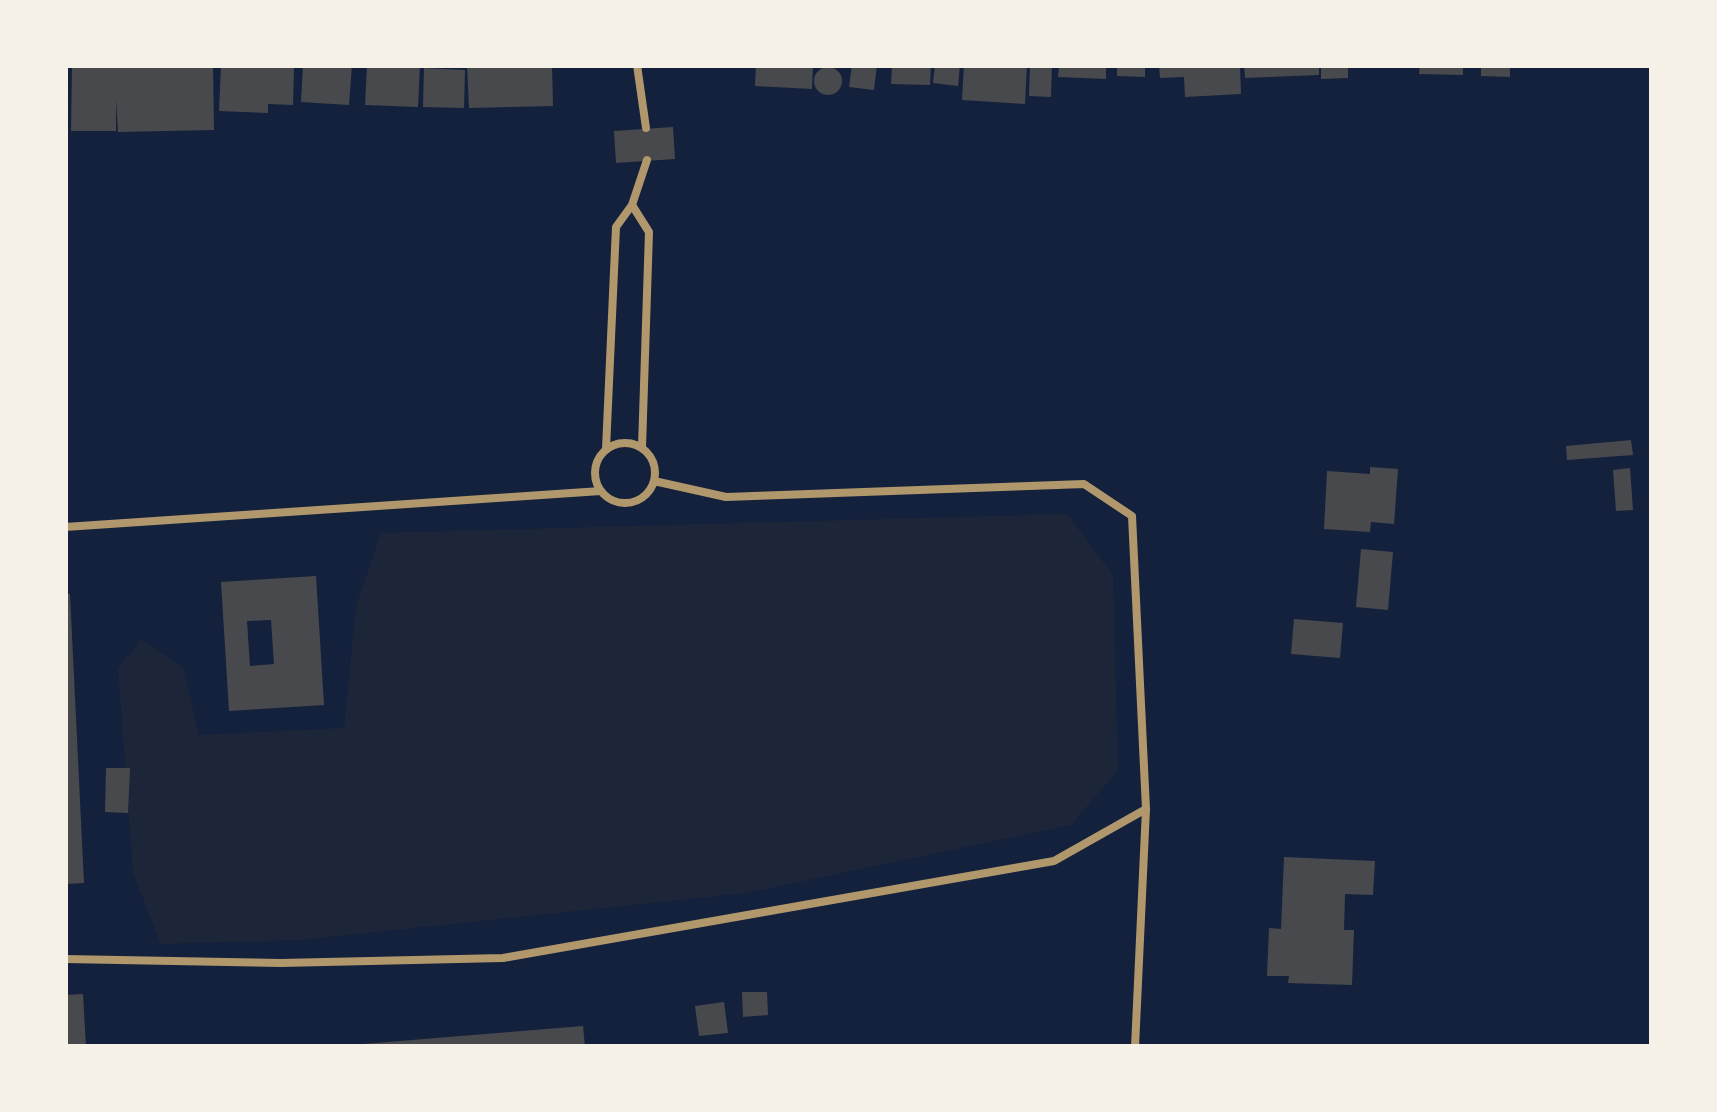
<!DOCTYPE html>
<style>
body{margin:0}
#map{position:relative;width:1717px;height:1112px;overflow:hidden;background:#14213d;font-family:Signika,sans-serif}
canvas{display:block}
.frame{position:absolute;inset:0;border:68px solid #f6f1e7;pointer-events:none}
</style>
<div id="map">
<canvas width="1717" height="1112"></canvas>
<div class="frame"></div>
</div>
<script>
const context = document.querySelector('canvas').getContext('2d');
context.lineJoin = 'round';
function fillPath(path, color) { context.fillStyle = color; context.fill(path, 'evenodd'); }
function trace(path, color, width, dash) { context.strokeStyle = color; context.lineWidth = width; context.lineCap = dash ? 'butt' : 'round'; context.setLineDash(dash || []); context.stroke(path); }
const green = new Path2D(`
 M 1067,514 L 1113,575 L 1118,770 L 1071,825 L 746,893 L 300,940 L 161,944 L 133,873 L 118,668 L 141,640 L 183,667 L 199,735 L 344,728 L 356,606 L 381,533 Z`);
const building = new Path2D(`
 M 72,65 L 213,65 L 214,130 L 118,132 L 116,99 L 116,131 L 71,131 Z
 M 221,65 L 294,68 L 293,105 L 268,104 L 268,113 L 219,111 Z
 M 303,65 L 352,65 L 349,105 L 301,102 Z
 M 367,65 L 420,65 L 418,107 L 365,105 Z
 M 467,65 L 552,65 L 553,106 L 469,108 Z
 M 756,65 L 813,65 L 812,89 L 755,86 Z
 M 852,65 L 877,65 L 874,90 L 849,87 Z
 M 892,65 L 931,65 L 930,85 L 891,84 Z
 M 935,65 L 960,65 L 958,86 L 933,83 Z
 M 964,65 L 1027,65 L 1025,104 L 962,100 Z
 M 1030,65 L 1052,65 L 1051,97 L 1029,96 Z
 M 1059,65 L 1106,65 L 1106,79 L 1058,77 Z
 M 1117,65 L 1145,65 L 1145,77 L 1117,76 Z
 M 1159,65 L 1240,65 L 1241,94 L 1185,97 L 1184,77 L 1160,78 Z
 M 1244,65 L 1319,65 L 1319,75 L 1245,78 Z
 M 1321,65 L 1348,65 L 1348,78 L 1321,79 Z
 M 1420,65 L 1463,65 L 1463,75 L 1419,74 Z
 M 1481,65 L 1510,65 L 1510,77 L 1481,76 Z
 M814 81a14 14 0 1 1 28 0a14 14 0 1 1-28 0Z
 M 424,68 L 465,70 L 464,108 L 423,107 Z
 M 673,127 L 675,159 L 616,163 L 614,131 Z
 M 1631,440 L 1633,455 L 1567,460 L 1566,446 Z
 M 1370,467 L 1398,469 L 1394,524 L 1371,522 L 1370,532 L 1324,529 L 1327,471 L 1370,474 Z
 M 1630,468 L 1633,510 L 1616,511 L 1613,470 Z
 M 1361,549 L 1393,552 L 1388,610 L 1356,607 Z
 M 316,576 L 324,705 L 229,711 L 221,582 ZM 271,620 L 274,664 L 250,666 L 247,621 Z
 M 65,594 L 70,594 L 84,883 L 65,884 Z
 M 1294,619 L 1343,623 L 1340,658 L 1291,654 Z
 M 106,768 L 130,768 L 128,813 L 105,812 Z
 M 1284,857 L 1375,861 L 1373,895 L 1345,894 L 1344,930 L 1354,930 L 1352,985 L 1288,983 L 1289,976 L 1267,976 L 1269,928 L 1281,929 Z
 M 742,992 L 767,992 L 768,1015 L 743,1017 Z
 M 83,994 L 86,1047 L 65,1047 L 65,995 Z
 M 724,1002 L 728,1033 L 699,1036 L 695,1006 Z
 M 583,1026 L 585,1047 L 363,1047 L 363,1044 Z`);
const service = new Path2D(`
 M 637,65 L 646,128
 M 632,205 L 649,232 L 642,447
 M595 473a30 30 0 1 1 60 0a30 30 0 1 1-60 0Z
 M 606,449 L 616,227 L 632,205 L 647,160
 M 654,481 L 726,497 L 1084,484 L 1132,516 L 1146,809 L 1135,1047
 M 65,527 L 601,491
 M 65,959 L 281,963 L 503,958 L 1054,861 L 1146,809`);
fillPath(green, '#1d2539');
fillPath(building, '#48494c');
trace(service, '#b1986c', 8);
</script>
